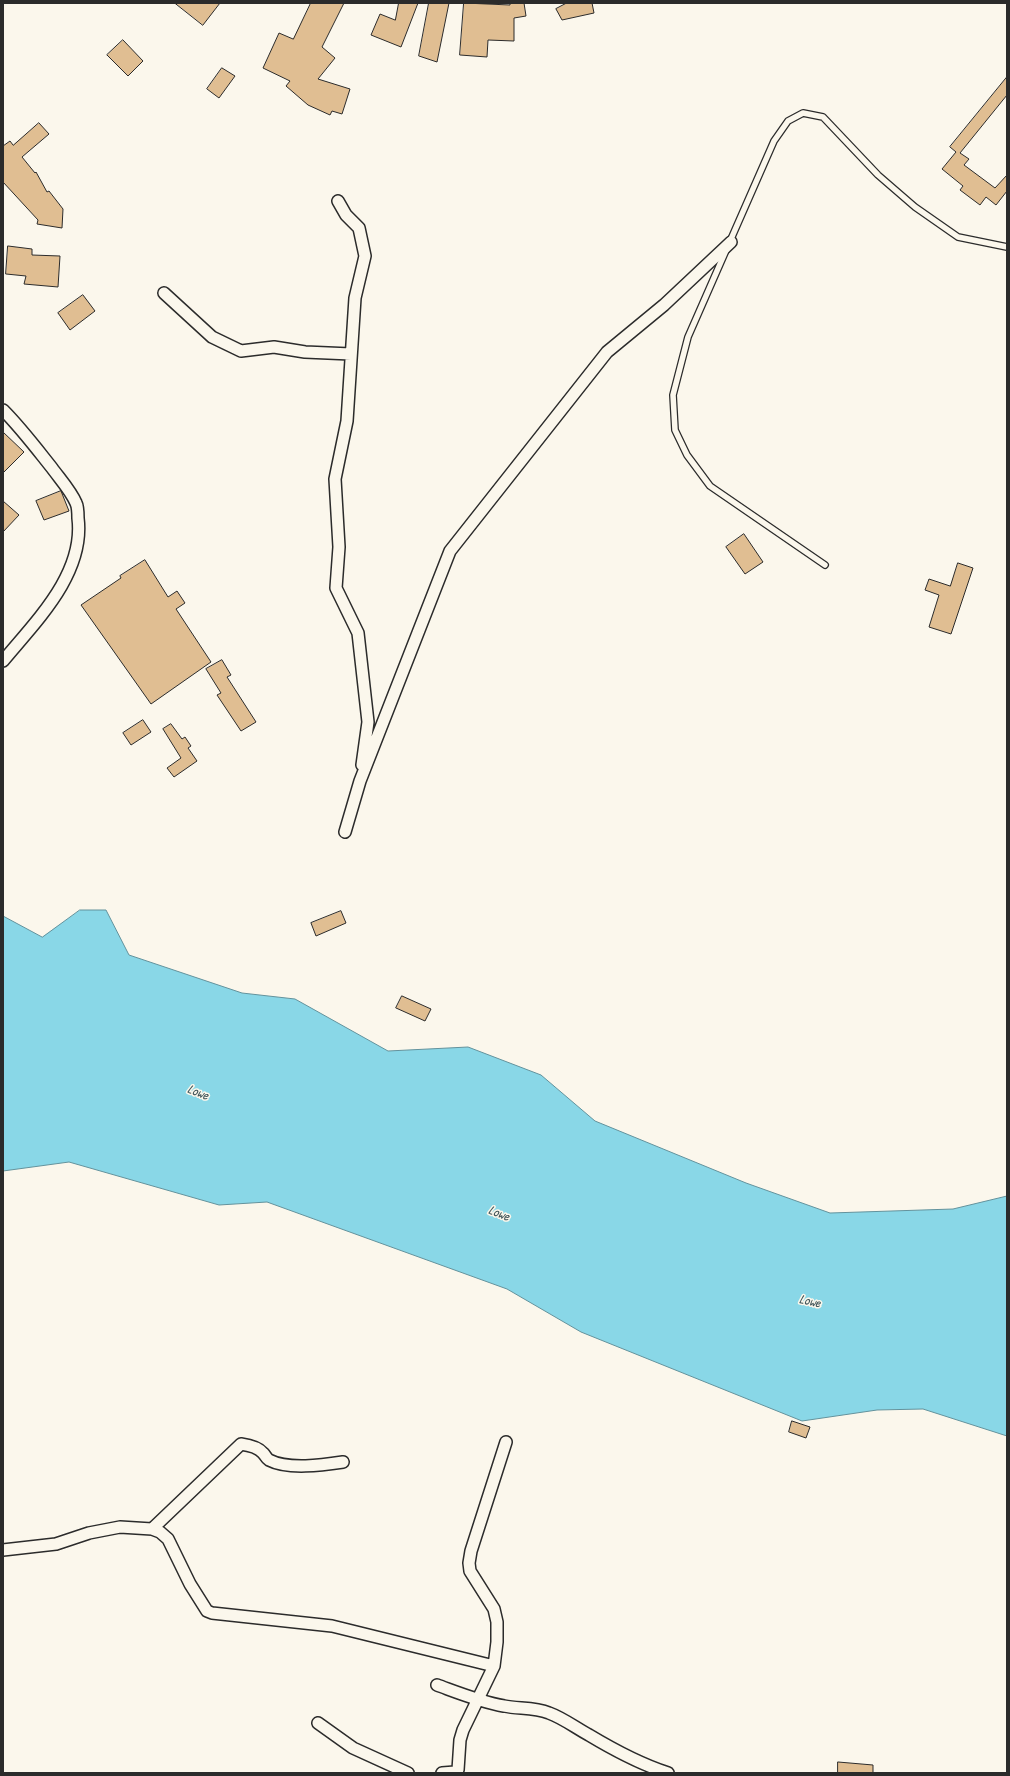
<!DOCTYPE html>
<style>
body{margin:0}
#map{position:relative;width:1010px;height:1776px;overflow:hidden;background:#fbf7ec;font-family:"Patrick Hand",sans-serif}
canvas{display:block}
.frame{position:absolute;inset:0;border:4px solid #2b2b2b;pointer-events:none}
</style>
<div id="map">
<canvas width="1010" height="1776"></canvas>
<div class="frame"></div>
</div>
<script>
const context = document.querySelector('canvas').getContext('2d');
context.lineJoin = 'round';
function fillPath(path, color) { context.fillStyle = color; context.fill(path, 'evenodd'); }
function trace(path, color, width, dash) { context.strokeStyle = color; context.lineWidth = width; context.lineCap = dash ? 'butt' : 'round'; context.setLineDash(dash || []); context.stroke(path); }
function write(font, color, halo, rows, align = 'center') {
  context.font = font + ' "Patrick Hand",sans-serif'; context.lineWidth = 3; context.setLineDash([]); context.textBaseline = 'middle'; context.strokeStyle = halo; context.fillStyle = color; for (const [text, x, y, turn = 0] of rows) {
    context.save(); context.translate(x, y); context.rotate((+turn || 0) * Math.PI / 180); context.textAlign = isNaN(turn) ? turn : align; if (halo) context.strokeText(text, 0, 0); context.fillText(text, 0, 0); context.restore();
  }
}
const water = new Path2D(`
 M 80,910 L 106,910 L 129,955 L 242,993 L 295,999 L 388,1051 L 468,1047 L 541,1075 L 595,1121 L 746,1183 L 830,1213 L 953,1209 L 1007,1196 L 1007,1436 L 923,1409 L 877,1410 L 802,1421 L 581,1332 L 507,1289 L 267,1202 L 219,1205 L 69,1162 L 3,1171 L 3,916 L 42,937 Z`);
const building = new Path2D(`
 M 175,3 L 220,3 L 203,25 Z
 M 311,3 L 344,3 L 322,47 L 335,58 L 318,79 L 350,89 L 342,114 L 332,111 L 330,115 L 308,105 L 286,86 L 290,81 L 263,68 L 279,33 L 293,39 Z
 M 399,3 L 418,3 L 401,47 L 371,35 L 380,14 L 395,20 Z
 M 429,3 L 449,3 L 437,62 L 419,56 Z
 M 464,3 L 510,5 L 510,3 L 524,3 L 526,16 L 514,18 L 514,41 L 488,40 L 487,57 L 460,55 Z
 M 567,3 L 592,3 L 594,13 L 562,20 L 556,9 Z
 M 123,40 L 143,61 L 128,76 L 107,55 Z
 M 222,68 L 235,76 L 219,98 L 207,89 Z
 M 1007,77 L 1007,95 L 960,153 L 969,159 L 964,165 L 995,188 L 1007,175 L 1007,191 L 996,205 L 986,197 L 980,205 L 960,190 L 963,186 L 942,169 L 956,152 L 950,147 Z
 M 39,123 L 49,134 L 22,157 L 35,173 L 36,172 L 47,192 L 49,191 L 63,209 L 62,228 L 37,224 L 38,220 L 3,182 L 3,146 L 10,141 L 13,145 Z
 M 8,246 L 32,249 L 32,255 L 60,256 L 58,287 L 24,284 L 26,276 L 6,274 Z
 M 83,295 L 95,311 L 70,330 L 58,313 Z
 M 3,432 L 24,452 L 3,473 Z
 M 61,491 L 69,511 L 44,520 L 36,501 Z
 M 3,501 L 19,515 L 3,532 Z
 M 744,534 L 763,562 L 745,574 L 726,547 Z
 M 145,560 L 168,597 L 177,591 L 185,603 L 176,609 L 211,662 L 151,704 L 81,605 L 121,578 L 120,576 Z
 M 958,563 L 973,568 L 951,634 L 929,627 L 939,595 L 925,590 L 929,579 L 950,586 Z
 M 222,660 L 231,675 L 227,677 L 256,722 L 241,731 L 217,695 L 221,693 L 206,669 Z
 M 143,720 L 151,732 L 131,745 L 123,733 Z
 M 171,724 L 182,739 L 185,737 L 191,746 L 188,748 L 197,761 L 174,777 L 167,768 L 181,758 L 163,729 Z
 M 341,911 L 346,923 L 316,936 L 311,923 Z
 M 402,996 L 431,1009 L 425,1021 L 396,1008 Z
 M 792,1421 L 810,1427 L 806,1438 L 789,1432 Z
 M 838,1762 L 873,1765 L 873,1773 L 838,1773 Z`);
const service = new Path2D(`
 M 825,565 L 710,486 L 687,455 L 675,430 L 673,395 L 688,337 L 774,141 L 788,121 L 803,113 L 823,117 L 878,175 L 915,207 L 958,237 L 1007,247`);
const minor = new Path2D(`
 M 338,201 L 346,215 L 359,228 L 365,256 L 355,298 L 347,421 L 335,479 L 339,547 L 336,588 L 358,633 L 368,722 L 362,765
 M 164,293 L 212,337 L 241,351 L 274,347 L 305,352 L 351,354
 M 3,410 C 21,428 36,448 52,468 C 60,479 71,491 76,503 C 78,507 78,513 78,518 C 85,574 36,621 3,661
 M 345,832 L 360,781 L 450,551 L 607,352 L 664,305 L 731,242
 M 152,1529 L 241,1444 C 248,1445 258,1447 263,1453 C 266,1456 266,1458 269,1460 C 288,1470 323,1465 343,1462
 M 3,1550 L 56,1544 L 89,1533 L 120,1527 L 152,1529 L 160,1532 L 168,1539 L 190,1584 L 207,1611 L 212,1613 L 332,1626 L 494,1666
 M 437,1685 C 459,1693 481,1702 504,1706 C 519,1709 534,1707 549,1713 C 563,1718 576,1728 589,1735 C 614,1750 640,1764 668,1773
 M 318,1723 L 353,1748 L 408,1773
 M 442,1773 L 455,1772 L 458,1770 L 460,1740 L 463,1730 L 494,1666 L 497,1642 L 497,1622 L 494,1609 L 470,1571 L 469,1563 L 471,1551 L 506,1442`);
const waterNames = [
 ["Lowe",198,1093,22],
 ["Lowe",499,1214,22],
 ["Lowe",810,1302,13]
];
fillPath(water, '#89d7e7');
trace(water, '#63929c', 1);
fillPath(building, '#e0be92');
trace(building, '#2b2b2b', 1);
trace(service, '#2b2b2b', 8);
trace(minor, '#2b2b2b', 14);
trace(service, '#fbf7ec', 5.5);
trace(minor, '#fbf7ec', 11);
write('italic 13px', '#42565a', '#fbf7ec', waterNames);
</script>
